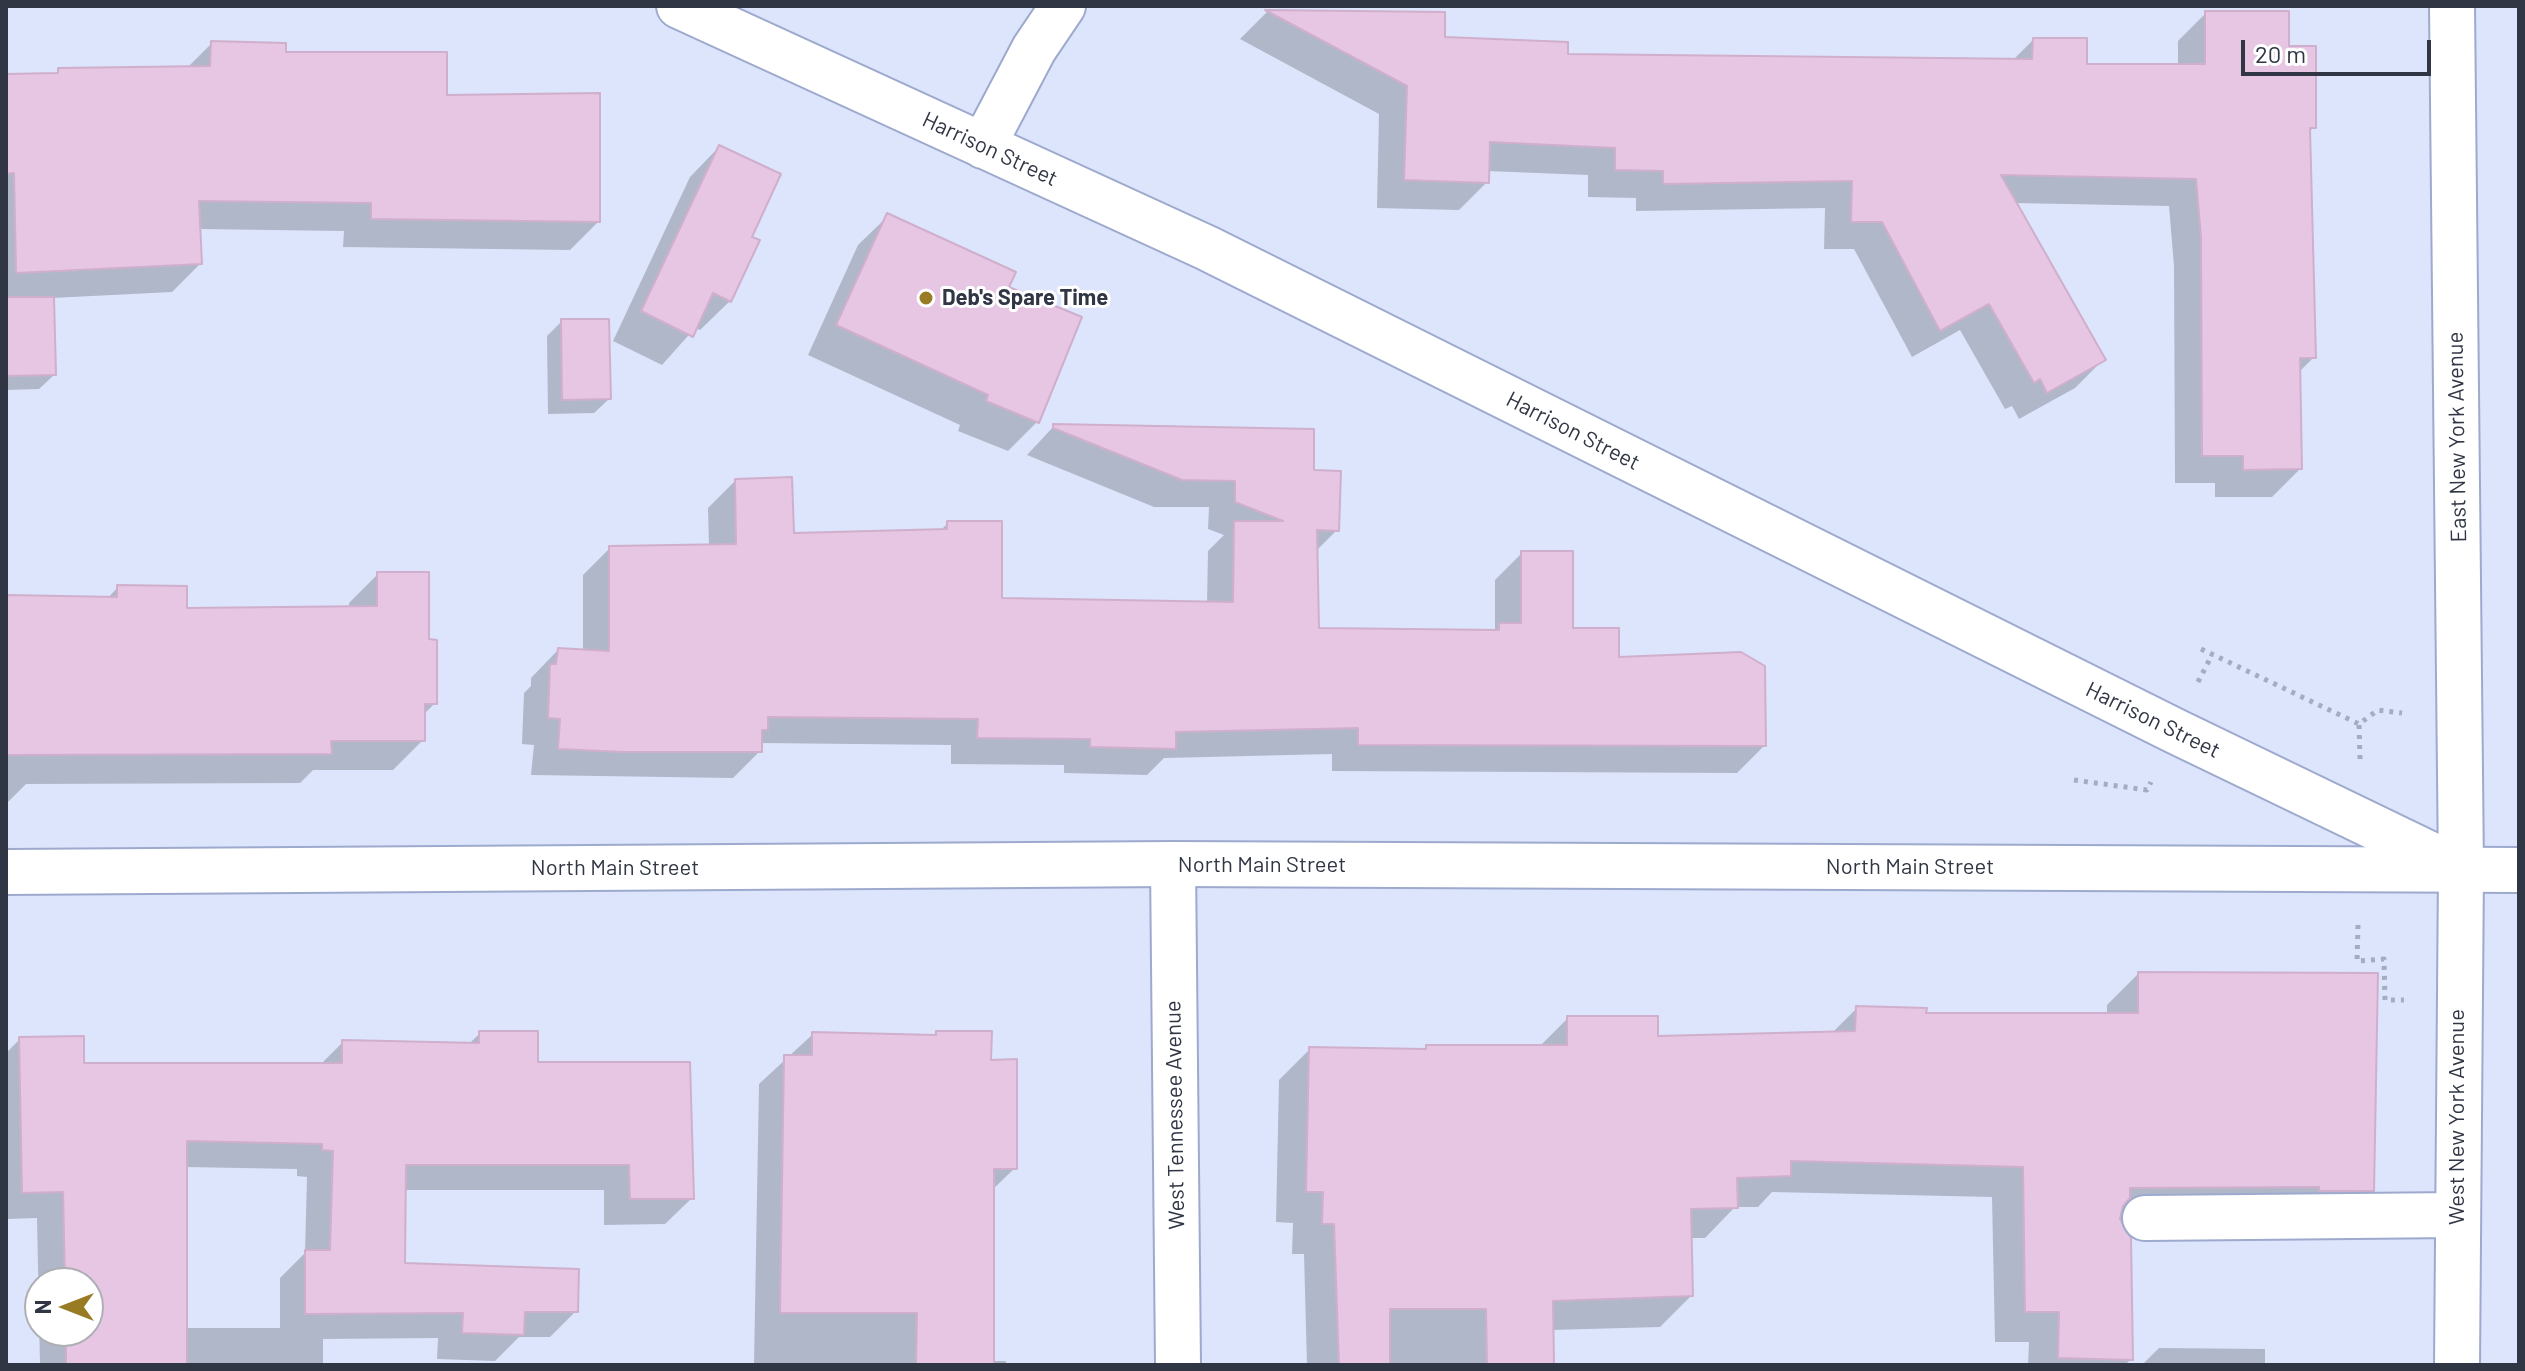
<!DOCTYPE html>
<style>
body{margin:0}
#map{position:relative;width:2525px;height:1371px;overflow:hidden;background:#dde5fc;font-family:Barlow,sans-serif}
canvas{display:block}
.frame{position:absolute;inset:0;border:8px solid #313645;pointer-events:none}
.north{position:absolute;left:24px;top:1267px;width:80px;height:80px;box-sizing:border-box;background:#fff;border:2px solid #adafb5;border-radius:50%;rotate:270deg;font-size:22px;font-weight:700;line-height:32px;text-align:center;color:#313645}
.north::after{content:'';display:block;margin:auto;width:28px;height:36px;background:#987b23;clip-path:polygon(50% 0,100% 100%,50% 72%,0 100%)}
.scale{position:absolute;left:2241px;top:40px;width:190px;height:36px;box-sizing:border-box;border:4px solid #313645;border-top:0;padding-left:10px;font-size:24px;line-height:28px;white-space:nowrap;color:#313645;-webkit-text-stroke:6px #fff;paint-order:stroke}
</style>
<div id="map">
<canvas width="2525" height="1371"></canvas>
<div class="frame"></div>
<div class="north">N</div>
<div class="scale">20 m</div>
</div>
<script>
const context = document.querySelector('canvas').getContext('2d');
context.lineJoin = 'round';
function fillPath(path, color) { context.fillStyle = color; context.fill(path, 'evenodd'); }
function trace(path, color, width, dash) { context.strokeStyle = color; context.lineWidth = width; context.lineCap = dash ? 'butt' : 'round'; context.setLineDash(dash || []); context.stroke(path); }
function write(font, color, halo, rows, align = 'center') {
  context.font = font + ' Barlow,sans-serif'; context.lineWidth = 6; context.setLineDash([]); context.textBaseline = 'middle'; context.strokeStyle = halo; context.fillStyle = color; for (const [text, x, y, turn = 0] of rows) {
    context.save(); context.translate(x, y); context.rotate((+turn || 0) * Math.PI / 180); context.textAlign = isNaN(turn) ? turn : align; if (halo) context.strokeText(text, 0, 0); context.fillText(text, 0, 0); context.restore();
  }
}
const shadow = new Path2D(`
 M 1267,12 L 1443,14 L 1443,39 L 1565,56 L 2012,61 L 2033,40 L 2085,66 L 2178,66 L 2178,41 L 2206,13 L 2287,48 L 2314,127 L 2308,133 L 2314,357 L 2299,372 L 2300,469 L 2272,497 L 2215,497 L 2215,483 L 2175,483 L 2174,266 L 2169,206 L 2014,203 L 2103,360 L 2075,388 L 2019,419 L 2012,406 L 2005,409 L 1960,330 L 1912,357 L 1854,249 L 1824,249 L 1825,208 L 1636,211 L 1636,198 L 1588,197 L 1588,175 L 1487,171 L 1487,182 L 1459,210 L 1377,208 L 1379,114 L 1240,39 Z
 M 212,43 L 284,54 L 445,97 L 598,222 L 570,250 L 343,247 L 344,231 L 199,229 L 200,264 L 172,292 L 52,298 L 54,375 L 39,389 L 6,390 L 6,76 L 54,75 L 59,70 L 187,68 Z
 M 719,147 L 749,238 L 730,301 L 700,330 L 695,328 L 662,365 L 613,341 L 690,177 Z
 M 888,216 L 1006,288 L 1037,422 L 1008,451 L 958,431 L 960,425 L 808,355 L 858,245 Z
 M 562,321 L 609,399 L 594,413 L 548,414 L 547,336 Z
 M 1054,426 L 1312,472 L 1337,530 L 1316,551 L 1317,630 L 1495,630 L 1495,580 L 1522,553 L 1571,630 L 1764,746 L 1737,773 L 1332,771 L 1332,754 L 1164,758 L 1147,775 L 1064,773 L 1064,765 L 951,764 L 951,745 L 760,743 L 760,751 L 733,778 L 531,775 L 534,745 L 522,744 L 524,693 L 531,686 L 531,678 L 558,650 L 583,652 L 583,575 L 610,548 L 709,546 L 708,508 L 735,481 L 792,535 L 940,531 L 948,523 L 1000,600 L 1207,604 L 1208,551 L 1224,535 L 1208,529 L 1209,507 L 1154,507 L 1027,455 Z
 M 378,574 L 427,641 L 435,703 L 423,715 L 423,740 L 393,770 L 313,770 L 300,783 L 26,784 L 6,804 L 6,597 L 107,599 L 118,587 L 185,610 L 349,608 L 349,603 Z
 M 2138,974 L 2372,1190 L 2341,1221 L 2289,1217 L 2117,1218 L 2131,1359 L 2125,1365 L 2028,1365 L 2029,1342 L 1995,1342 L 1992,1197 L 1772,1192 L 1758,1207 L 1735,1207 L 1705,1238 L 1690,1238 L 1691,1296 L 1660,1327 L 1551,1330 L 1552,1365 L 1307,1365 L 1304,1254 L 1292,1254 L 1293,1223 L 1276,1222 L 1279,1080 L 1310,1049 L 1422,1051 L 1427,1047 L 1539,1047 L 1568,1018 L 1656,1038 L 1831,1034 L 1856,1009 L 1924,1015 L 2107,1015 L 2107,1005 Z
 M 480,1033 L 536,1064 L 692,1198 L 665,1224 L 604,1225 L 604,1190 L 404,1190 L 403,1265 L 576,1311 L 550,1337 L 519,1337 L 495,1361 L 437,1359 L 438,1338 L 323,1339 L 323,1365 L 40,1365 L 37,1218 L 6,1219 L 6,1053 L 20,1039 L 82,1065 L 320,1065 L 343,1042 L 468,1045 ZM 185,1167 L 297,1169 L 297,1176 L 307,1177 L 305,1253 L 280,1278 L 280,1328 L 185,1328 ZM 40,1283 L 88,1283 L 88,1331 L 40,1331 Z
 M 937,1033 L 989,1062 L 1015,1168 L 992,1190 L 992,1361 L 1006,1361 L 1006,1365 L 754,1365 L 759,1084 L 813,1034 L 933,1037 Z
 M 2159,1348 L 2265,1349 L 2265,1365 L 2142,1365 Z`);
const building = new Path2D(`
 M 1265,10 L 1445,12 L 1445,37 L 1568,42 L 1568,54 L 2032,59 L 2033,38 L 2087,38 L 2087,64 L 2205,64 L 2205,11 L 2289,11 L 2289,46 L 2316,46 L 2316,128 L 2310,128 L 2316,358 L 2300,358 L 2302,469 L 2243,470 L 2243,456 L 2202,456 L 2201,237 L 2196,179 L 2001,175 L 2106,360 L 2047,393 L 2040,379 L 2034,383 L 1989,304 L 1940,331 L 1882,222 L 1851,222 L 1852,181 L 1663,184 L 1663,171 L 1615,170 L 1615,148 L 1490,142 L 1489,183 L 1404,180 L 1407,86 Z
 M 211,41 L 286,43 L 286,52 L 447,52 L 447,95 L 600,93 L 600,222 L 371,219 L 371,203 L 199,201 L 202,264 L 16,273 L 14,173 L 6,174 L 6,74 L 58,73 L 58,68 L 210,66 Z
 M 719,145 L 781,174 L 752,237 L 760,240 L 731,302 L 713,293 L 693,337 L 641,311 Z
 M 887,213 L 1016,272 L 1009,287 L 1082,317 L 1039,423 L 986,401 L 988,395 L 836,325 Z
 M 6,297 L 54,297 L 56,375 L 6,376 Z
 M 561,319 L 609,319 L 611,399 L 562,400 Z
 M 1053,424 L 1314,429 L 1314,470 L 1341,471 L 1339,531 L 1317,530 L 1319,628 L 1499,630 L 1499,623 L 1521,623 L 1521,551 L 1573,551 L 1573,628 L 1619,628 L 1619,657 L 1741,652 L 1765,666 L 1766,746 L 1358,745 L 1358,728 L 1176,732 L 1176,749 L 1090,747 L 1090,739 L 977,738 L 978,719 L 768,717 L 768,730 L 762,730 L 762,752 L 622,752 L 558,749 L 560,719 L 548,718 L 550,664 L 556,664 L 558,648 L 609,651 L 609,546 L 736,544 L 735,479 L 792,477 L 794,533 L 947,529 L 947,521 L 1002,521 L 1002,598 L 1233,602 L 1234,521 L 1283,521 L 1235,502 L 1235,481 L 1182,480 L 1053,428 Z
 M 377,572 L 429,572 L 429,639 L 437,640 L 437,704 L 425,704 L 425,741 L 331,741 L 332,754 L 6,755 L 6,595 L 117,597 L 117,585 L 187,586 L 187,608 L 377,606 Z
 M 2138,972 L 2378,973 L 2374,1191 L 2319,1191 L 2319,1187 L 2130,1188 L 2130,1198 L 2123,1206 L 2120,1219 L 2131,1238 L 2133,1360 L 2058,1358 L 2059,1312 L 2025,1312 L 2023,1167 L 1791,1161 L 1791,1176 L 1737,1178 L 1738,1208 L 1691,1209 L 1693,1296 L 1553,1301 L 1554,1365 L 1487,1365 L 1486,1309 L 1390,1309 L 1390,1365 L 1339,1365 L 1334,1224 L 1322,1224 L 1323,1192 L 1306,1192 L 1309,1047 L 1426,1049 L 1426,1045 L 1567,1045 L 1567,1016 L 1658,1016 L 1658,1036 L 1855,1031 L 1856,1006 L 1927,1008 L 1926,1013 L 2138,1013 Z
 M 479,1031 L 538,1031 L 538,1062 L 690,1062 L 694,1199 L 630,1199 L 629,1165 L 406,1165 L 405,1263 L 579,1269 L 578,1312 L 525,1312 L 524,1335 L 462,1333 L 463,1313 L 305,1314 L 305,1250 L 330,1250 L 333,1151 L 322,1150 L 322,1144 L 187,1141 L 187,1365 L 66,1365 L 66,1331 L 88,1331 L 88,1283 L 65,1283 L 63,1192 L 22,1193 L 19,1037 L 84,1036 L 84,1063 L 342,1063 L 342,1040 L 479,1043 Z
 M 936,1031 L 992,1031 L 991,1060 L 1017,1059 L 1017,1169 L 994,1169 L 994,1365 L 916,1365 L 917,1313 L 780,1313 L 784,1055 L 812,1055 L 812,1032 L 936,1035 Z`);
const path = new Path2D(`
 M 2201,649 L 2359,724
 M 2198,682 L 2212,655
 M 2360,759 L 2359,724 L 2378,710 L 2402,713
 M 2074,780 L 2147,790 L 2151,782
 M 2358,925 L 2357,961 L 2384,959 L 2385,1000 L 2404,1000`);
const minor = new Path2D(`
 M 679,6 L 1207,248 L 2175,731 L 2461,869
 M 2452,6 L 2461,869 L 2457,1365
 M 983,146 L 1034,49 L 1063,6
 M 1173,864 L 1178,1365
 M 2145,1218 L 2457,1215`);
const major = new Path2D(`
 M 6,872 L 1173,864 L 2519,870`);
const markers = [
 [926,298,8,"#987b23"]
];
const streetNames = [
 ["Harrison Street",990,149,25],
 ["Harrison Street",1573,431,27],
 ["East New York Avenue",2457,437,-91],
 ["Harrison Street",2153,720,26],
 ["North Main Street",1262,865],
 ["North Main Street",1910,867],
 ["North Main Street",615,868],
 ["West Tennessee Avenue",1175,1115,-91],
 ["West New York Avenue",2457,1117,-90]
];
const poiNames = [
 ["Deb's Spare Time",942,298]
];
fillPath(shadow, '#0003');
fillPath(building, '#e6c6e3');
trace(building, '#cfafcc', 2);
trace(minor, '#9daace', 48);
trace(major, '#9daace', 48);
trace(path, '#a5acc1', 5, [4, 6]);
trace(minor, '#fff', 44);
trace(major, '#fff', 44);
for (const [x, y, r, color] of markers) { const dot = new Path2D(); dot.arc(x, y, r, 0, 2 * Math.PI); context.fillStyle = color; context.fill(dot); trace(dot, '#fff', 3); }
write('22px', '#313645', '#fff', streetNames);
write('bold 22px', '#313645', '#fff', poiNames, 'left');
</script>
